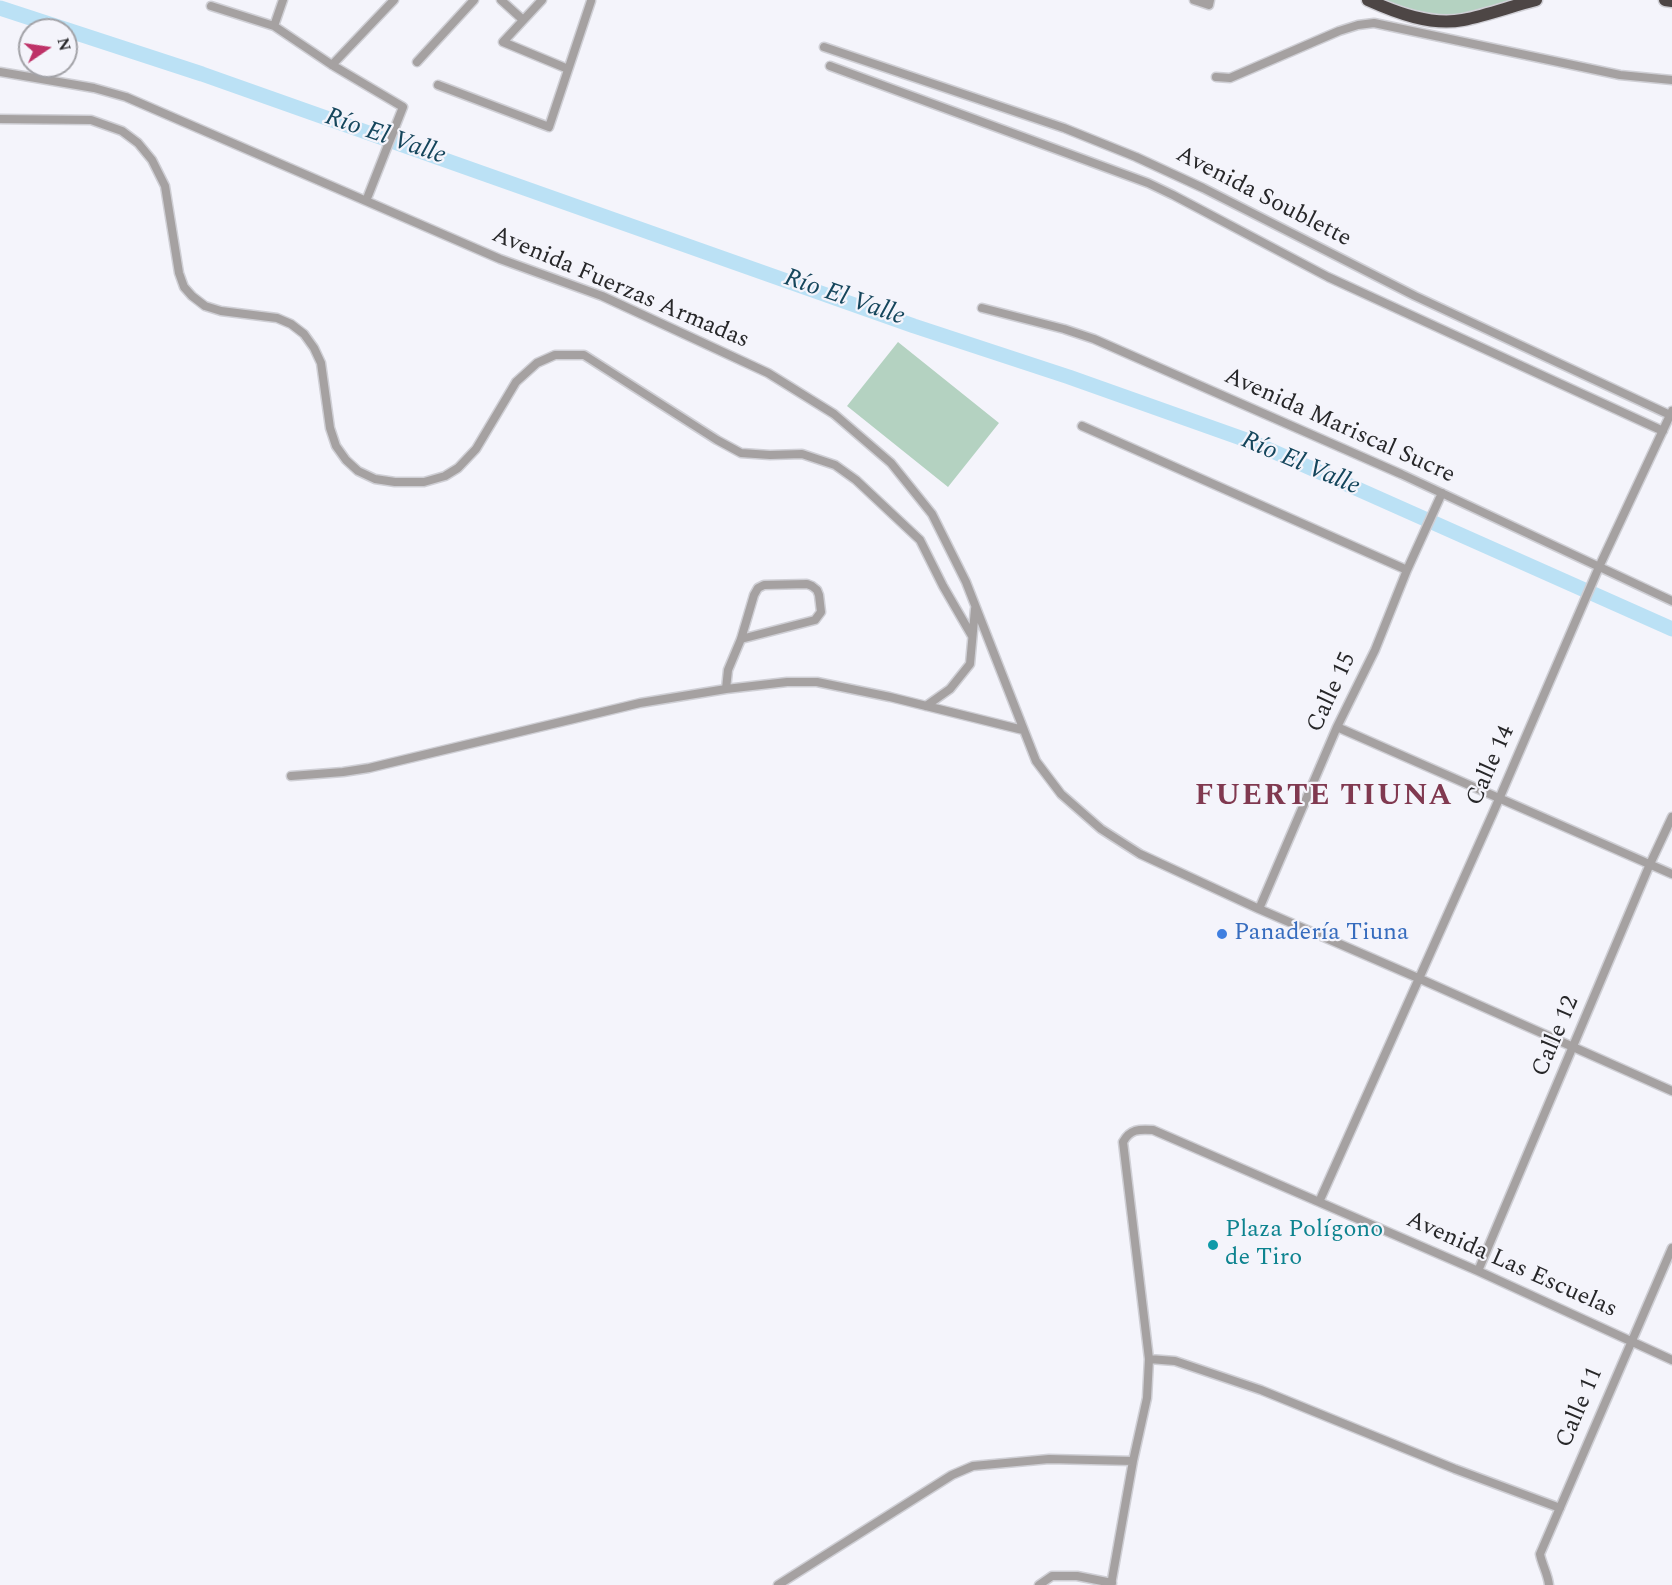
<!DOCTYPE html>
<meta charset="utf-8">
<style>
body{margin:0}
#map{position:relative;width:1672px;height:1585px;overflow:hidden;background:#f4f4fb;font-family:Spectral,serif}
canvas{display:block}
.north{position:absolute;left:18px;top:18px;width:60px;height:60px;box-sizing:border-box;background:#f4f4fb;border:2px solid #a2a2a7;border-radius:50%;rotate:77deg;font-size:16px;font-weight:700;line-height:24px;text-align:center;color:#272729}
.north::after{content:'';display:block;margin:auto;width:21px;height:27px;background:#be3268;clip-path:polygon(50% 0,100% 100%,50% 72%,0 100%)}
</style>
<div id="map">
<canvas width="1672" height="1585"></canvas>
<div class="north">N</div>
</div>
<script>
const context = document.querySelector('canvas').getContext('2d');
context.lineJoin = 'round';
function fillPath(path, color) { context.fillStyle = color; context.fill(path, 'evenodd'); }
function trace(path, color, width, dash) { context.strokeStyle = color; context.lineWidth = width; context.lineCap = dash ? 'butt' : 'round'; context.setLineDash(dash || []); context.stroke(path); }
function write(font, color, halo, rows, align = 'center') {
  context.font = font + ' Spectral,serif'; context.lineWidth = 4.5; context.setLineDash([]); context.textBaseline = 'middle'; context.strokeStyle = halo; context.fillStyle = color; for (const [text, x, y, turn = 0] of rows) {
    context.save(); context.translate(x, y); context.rotate((+turn || 0) * Math.PI / 180); context.textAlign = isNaN(turn) ? turn : align; if (halo) context.strokeText(text, 0, 0); context.fillText(text, 0, 0); context.restore();
  }
}
const green = new Path2D(`
 M 1368,0 L 1536,0 L 1444,21 Z
 M 898,342 L 999,423 L 948,487 L 847,406 Z`);
const river = new Path2D(`
 M 0,8 L 202,74 L 914,326 L 1069,377 L 1252,442 L 1672,629`);
const minor = new Path2D(`
 M 501,0 L 522,19
 M 542,0 L 503,42 L 568,69
 M 1194,0 L 1209,5 L 1210,0
 M 211,6 L 274,26 L 332,65 L 403,107 L 366,201
 M 274,26 L 283,0
 M 824,47 L 1064,128 L 1136,157 L 1203,188 L 1415,296 L 1672,416
 M 417,62 L 474,0
 M 332,65 L 394,0
 M 830,66 L 1148,183 L 1173,195 L 1328,277 L 1663,431
 M 0,72 L 94,88 L 126,97 L 500,259 L 602,296 L 768,373 L 834,414 L 891,463 L 932,514 L 966,582 L 1036,761 L 1061,794 L 1101,829 L 1140,854 L 1259,909 L 1418,978 L 1672,1091
 M 1216,77 L 1230,78 L 1339,31 L 1358,25 L 1374,23 L 1620,75 L 1672,80
 M 438,85 L 549,127 L 591,1
 M 0,119 L 91,120 L 122,131 L 138,143 L 152,160 L 165,186 L 179,273 L 184,287 L 192,296 L 205,306 L 221,311 L 277,318 L 291,324 L 304,334 L 314,348 L 321,363 L 330,428 L 336,446 L 346,460 L 358,471 L 375,479 L 395,482 L 424,482 L 445,476 L 458,468 L 476,449 L 516,382 L 537,363 L 555,355 L 584,355 L 717,440 L 741,453 L 770,455 L 802,454 L 835,465 L 856,480 L 920,540 L 943,586 L 972,636
 M 982,308 L 1064,329 L 1094,339 L 1401,474 L 1672,601
 M 1082,426 L 1407,570
 M 726,689 L 728,670 L 741,639 L 754,595 L 758,588 L 764,585 L 807,584 L 812,586 L 817,590 L 819,595 L 821,612 L 815,620 L 741,639
 M 926,706 L 950,689 L 970,664 L 975,609
 M 1337,727 L 1672,874
 M 291,776 L 343,772 L 369,768 L 640,703 L 726,689 L 787,682 L 817,682 L 890,697 L 1023,730
 M 1259,909 L 1337,727 L 1375,650 L 1407,570 L 1442,493
 M 1319,1202 L 1493,813 L 1599,567 L 1672,411
 M 1478,1271 L 1650,864 L 1672,817
 M 1149,1359 L 1175,1361 L 1261,1390 L 1455,1469 L 1560,1508
 M 778,1585 L 952,1475 L 973,1466 L 1049,1459 L 1133,1461
 M 1039,1585 L 1052,1576 L 1077,1576 L 1112,1583
 M 1111,1585 L 1133,1461 L 1147,1398 L 1149,1359 L 1123,1142 C 1130,1129 1139,1129 1153,1130 L 1478,1271 L 1672,1360
 M 1549,1585 C 1548,1574 1542,1565 1540,1554 L 1672,1248`);
const highway = new Path2D(`
 M 1368,0 C 1397,13 1431,26 1463,20 C 1488,15 1512,6 1536,0
 M 1665,0 L 1672,1`);
const markers = [
 [1222,934,6,"#3f7fe0"],
 [1213,1245,6,"#0f9aa8"]
];
const streetNames = [
 ["Avenida Soublette",1263,198,27],
 ["Avenida Fuerzas Armadas",620,289,23],
 ["Avenida Mariscal Sucre",1339,427,24],
 ["Calle 15",1333,693,-65],
 ["Calle 14",1492,766,-66],
 ["Calle 12",1557,1037,-67],
 ["Avenida Las Escuelas",1511,1266,24],
 ["Calle 11",1581,1408,-67]
];
const shopNames = [
 ["Panadería Tiuna",1234,934]
];
const cultureNames = [
 ["Plaza Polígono",1225,1231],
 ["de Tiro",1225,1259]
];
const waterNames = [
 ["Río El Valle",385,138,19],
 ["Río El Valle",844,299,19],
 ["Río El Valle",1300,465,23]
];
const districtNames = [
 ["FUERTE TIUNA",1324,798]
];
fillPath(green, '#b4d2c1');
trace(river, '#bbe1f5', 15);
trace(minor, '#cfcfd5', 11);
trace(highway, '#cfcfd5', 15);
trace(minor, '#a5a1a1', 8);
trace(highway, '#4d4645', 12);
for (const [x, y, r, color] of markers) { const dot = new Path2D(); dot.arc(x, y, r, 0, 2 * Math.PI); context.fillStyle = color; context.fill(dot); trace(dot, '#f4f4fb', 2); }
write('24px', '#272729', '#f4f4fb', streetNames);
write('24px', '#366cbe', '#f4f4fb', shopNames, 'left');
write('24px', '#0d838f', '#f4f4fb', cultureNames, 'left');
write('italic 26px', '#15465c', '#f4f4fb', waterNames);
context.letterSpacing = '1.5px';
write('bold 30px', '#803950', '#f4f4fb', districtNames);
context.letterSpacing = '0px';
</script>
